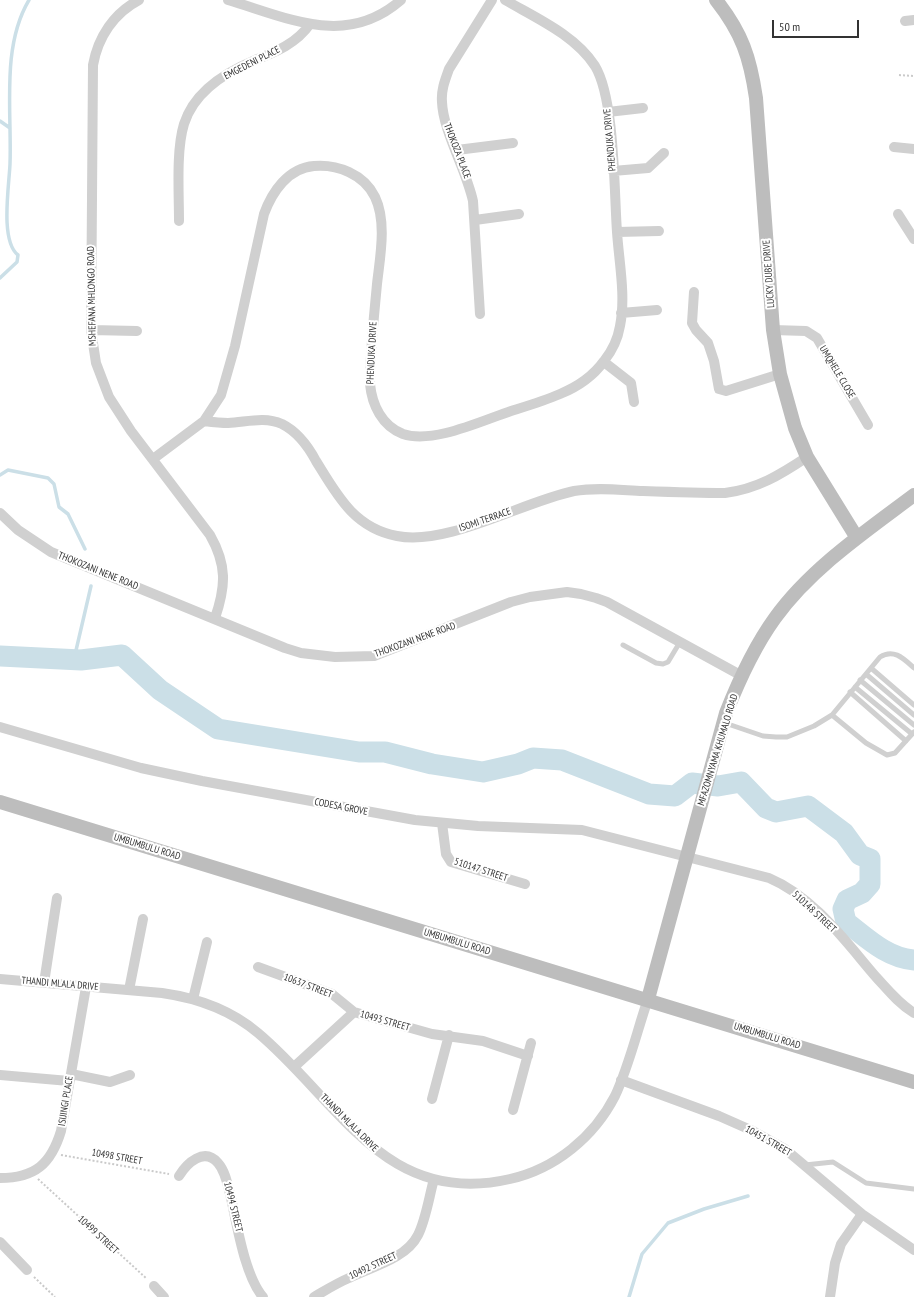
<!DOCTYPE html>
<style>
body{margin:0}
#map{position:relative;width:914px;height:1297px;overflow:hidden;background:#fff;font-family:"PT Sans Narrow",sans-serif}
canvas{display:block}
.scale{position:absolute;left:772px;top:20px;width:87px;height:18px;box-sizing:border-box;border:2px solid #333;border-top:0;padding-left:5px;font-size:12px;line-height:14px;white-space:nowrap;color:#333;-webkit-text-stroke:3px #fff;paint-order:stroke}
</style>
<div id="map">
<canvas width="914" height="1297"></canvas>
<div class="scale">50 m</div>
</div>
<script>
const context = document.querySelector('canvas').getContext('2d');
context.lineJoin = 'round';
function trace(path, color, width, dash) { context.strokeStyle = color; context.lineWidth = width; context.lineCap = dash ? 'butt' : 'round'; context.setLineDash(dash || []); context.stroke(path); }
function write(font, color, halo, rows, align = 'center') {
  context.font = font + ' "PT Sans Narrow",sans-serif'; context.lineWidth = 4; context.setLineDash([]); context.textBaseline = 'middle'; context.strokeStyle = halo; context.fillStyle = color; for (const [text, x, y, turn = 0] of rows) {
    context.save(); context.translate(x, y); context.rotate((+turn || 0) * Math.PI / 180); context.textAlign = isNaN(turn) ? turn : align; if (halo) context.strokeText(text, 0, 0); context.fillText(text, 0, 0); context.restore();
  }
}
const stream = new Path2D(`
 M 0,121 L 10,128
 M 0,278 L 17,262 L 18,255 C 0,241 9,187 10,164 C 12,112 1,47 29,0
 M 0,475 L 8,470 L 48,478 L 54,484 L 59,507 L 68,514 L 85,549
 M 74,659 L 91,586
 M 629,1297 L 642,1254 L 668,1223 L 704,1209 L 748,1196`);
const river = new Path2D(`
 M 0,656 L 81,660 L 122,655 L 160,690 L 218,729 L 359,752 L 385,752 L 432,764 L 483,772 L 518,764 L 533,758 L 562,760 L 649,794 L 675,796 L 692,783 L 718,786 L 741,782 L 766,808 L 776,812 L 808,806 L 844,833 L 860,855 L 870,859 L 870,884 L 862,893 L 847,900 L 843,909 L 846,922 C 867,938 887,958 914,960`);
const path = new Path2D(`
 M 899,75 L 914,76
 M 61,1155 L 169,1174
 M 38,1179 L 147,1279
 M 34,1277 L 55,1297`);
const lane = new Path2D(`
 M 623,645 L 656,663 L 663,664 L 668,662 L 680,642
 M 871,668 L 914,705
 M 866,674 L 914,715
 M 860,680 L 914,725
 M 855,687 L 912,734
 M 850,692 L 906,741
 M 832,715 L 866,743 L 887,755 L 895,753 L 914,732
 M 725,723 L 763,736 L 776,737 L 787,737 L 814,726 L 832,715 L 880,657 C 894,648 904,659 914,668
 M 805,1165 L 833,1162 L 866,1183 L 914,1189`);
const street = new Path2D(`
 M 139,0 C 114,13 98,37 93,65 L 91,330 L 96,363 L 109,397 L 131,431 L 210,535 C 227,565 226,586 215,618
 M 228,0 C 289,18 346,48 401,0
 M 905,21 L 914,20
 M 608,112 L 643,108
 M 894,147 L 914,149
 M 457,150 L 513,143
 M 613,171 L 648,168 L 664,153
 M 898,214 L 914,239
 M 475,220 L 519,214
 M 179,221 C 179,193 176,150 184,124 C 194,92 226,72 255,60 C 276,52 297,43 310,24
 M 617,232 L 659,231
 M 694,292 L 692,323 L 696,330 L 708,343 L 714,361 L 719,389 L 726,391 L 780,374
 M 621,313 L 657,310
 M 480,314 L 473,201 C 466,169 443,131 442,102 C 441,90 445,80 449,69 L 492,0
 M 91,330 L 137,331
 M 773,330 L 806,331 L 817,338 L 868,425
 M 604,362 L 631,383 L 634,402
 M 204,421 C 212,422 220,423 228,423 C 247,422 264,416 282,424 C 298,432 308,446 316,461 C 337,495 354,528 397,536 C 448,546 522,502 574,491 C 597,487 620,490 643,491 C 670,492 697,493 725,493 C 757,489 780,475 807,457
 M 153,459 L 204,421 L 221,395 L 235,346 L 264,214 C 272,192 288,168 314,166 C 337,164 364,174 375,197 C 387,222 380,257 377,284 C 374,317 370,351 370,384 C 372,405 382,426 403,434 C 433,444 481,421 511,411 C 527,406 544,401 560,394 C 577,387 594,375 604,361 C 612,351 618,338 620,326 C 626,296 619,262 617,232 C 614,191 615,99 595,66 C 575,35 536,18 505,0
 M 0,513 L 18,530 L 51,552 L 285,648 L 301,653 L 335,657 L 374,656 L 511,602 L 530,597 L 567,592 L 581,594 L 596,598 L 607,602 L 742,676
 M 0,727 L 141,768 L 202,781 L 415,820 L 478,826 L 582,830 L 769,878 C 814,897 845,941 876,977 C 888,990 899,1004 914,1013
 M 442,823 L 446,854 L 451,862 L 525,884
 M 258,967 L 332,994 L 354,1012 L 432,1034 L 483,1041 L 528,1056
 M 0,979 L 162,993 C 197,998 231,1010 258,1033 C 339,1101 385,1208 510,1179 C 555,1169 594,1137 615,1096 C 629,1066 637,1031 648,999
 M 44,983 L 57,898
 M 129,990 L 143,919
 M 193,999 L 207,942
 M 294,1067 L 354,1012
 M 71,1074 L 110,1082 L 130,1075
 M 0,1075 L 69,1081
 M 621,1080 L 719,1116 L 753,1131 L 785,1149 L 862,1214 L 914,1250
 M 432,1099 L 449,1035
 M 513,1110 L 531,1043
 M 179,1176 C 187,1163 204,1147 218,1163 C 226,1172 228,1187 231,1198 C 237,1225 245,1276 263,1297
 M 0,1178 C 35,1178 51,1164 61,1131 L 86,987
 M 0,1242 L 27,1270
 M 154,1286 L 164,1297
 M 314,1297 C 326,1290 337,1283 349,1278 C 371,1267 406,1259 418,1235 C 426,1219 429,1197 434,1179
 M 830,1297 L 835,1263 L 841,1244 L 862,1214`);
const secondary = new Path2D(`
 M 716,0 C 742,33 750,57 756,98 L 773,330 L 780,374 L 795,428 L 807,457 L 857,538
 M 0,802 L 914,1082
 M 648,999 L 726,713 C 739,680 754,647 775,618 C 810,569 866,531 914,495`);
const streetNames = [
 ["EMGEDENI PLACE",252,63,-27],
 ["PHENDUKA DRIVE",610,140,-95],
 ["THOKOZA PLACE",457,151,69],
 ["LUCKY DUBE DRIVE",769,274,-94],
 ["MSHEFANA MHLONGO ROAD",92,296,-91],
 ["PHENDUKA DRIVE",372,353,-87],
 ["UMQHELE CLOSE",837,372,59],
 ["ISOMI TERRACE",485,520,-19],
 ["THOKOZANI NENE ROAD",98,571,22],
 ["THOKOZANI NENE ROAD",415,640,-20],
 ["MFAZOMNYAMA KHUMALO ROAD",718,750,-73],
 ["CODESA GROVE",341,807,11],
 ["UMBUMBULU ROAD",147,847,17],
 ["510147 STREET",481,870,18],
 ["510148 STREET",814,912,43],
 ["UMBUMBULU ROAD",457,942,17],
 ["THANDI MLALA DRIVE",60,984,5],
 ["10637 STREET",308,986,21],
 ["10493 STREET",385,1021,16],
 ["UMBUMBULU ROAD",767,1036,17],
 ["ISIJINGI PLACE",66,1101,-81],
 ["THANDI MLALA DRIVE",349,1123,45],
 ["10451 STREET",768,1141,30],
 ["10498 STREET",117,1157,10],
 ["10494 STREET",233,1207,76],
 ["10499 STREET",98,1235,43],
 ["10492 STREET",373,1266,-25]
];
trace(stream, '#cbdfe7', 3.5);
trace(river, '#cbdfe7', 21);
trace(path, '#cacaca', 2, [2, 2]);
trace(lane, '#d0d0d0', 5);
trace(street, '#d0d0d0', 10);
trace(secondary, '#bdbdbd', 14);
write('10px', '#333', '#fff', streetNames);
</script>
